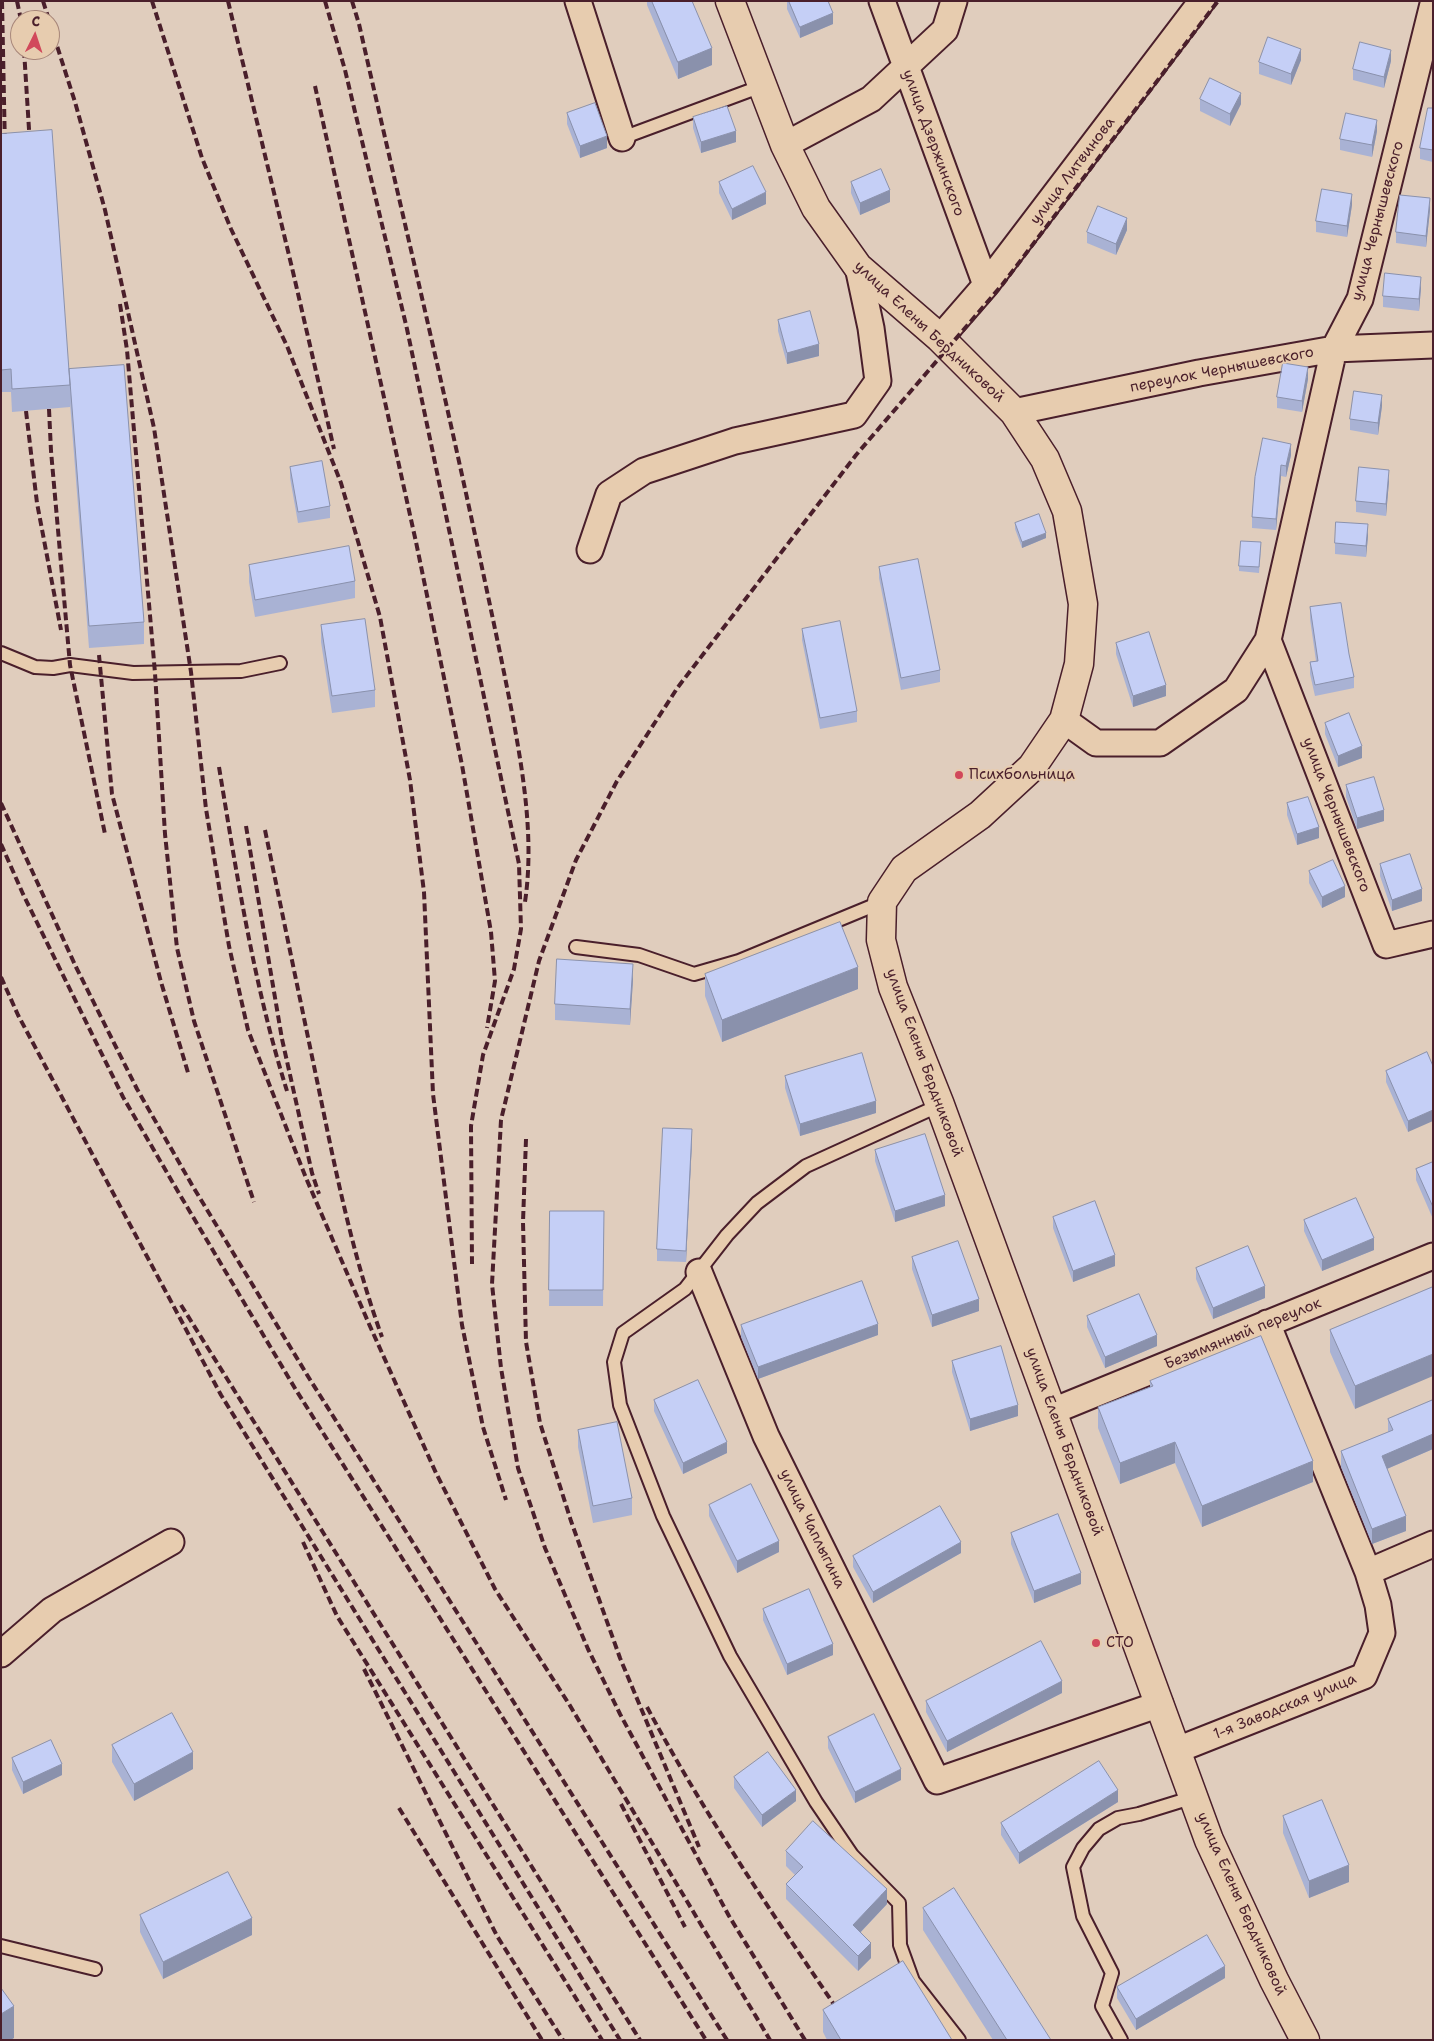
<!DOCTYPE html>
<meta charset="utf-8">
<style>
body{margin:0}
#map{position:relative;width:1434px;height:2041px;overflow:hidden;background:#e0cdbd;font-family:"Shantell Sans",sans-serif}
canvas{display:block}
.frame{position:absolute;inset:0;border:2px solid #4a1f2b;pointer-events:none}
.north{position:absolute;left:10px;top:10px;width:50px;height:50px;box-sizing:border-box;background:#e7ccaf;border:1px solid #a8877a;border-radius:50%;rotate:4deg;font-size:14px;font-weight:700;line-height:20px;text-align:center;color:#4a1f2b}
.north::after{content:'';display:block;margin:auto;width:18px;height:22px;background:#d1495b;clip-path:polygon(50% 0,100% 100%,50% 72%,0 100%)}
</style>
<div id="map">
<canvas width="1434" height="2041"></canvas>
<div class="frame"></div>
<div class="north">С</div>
</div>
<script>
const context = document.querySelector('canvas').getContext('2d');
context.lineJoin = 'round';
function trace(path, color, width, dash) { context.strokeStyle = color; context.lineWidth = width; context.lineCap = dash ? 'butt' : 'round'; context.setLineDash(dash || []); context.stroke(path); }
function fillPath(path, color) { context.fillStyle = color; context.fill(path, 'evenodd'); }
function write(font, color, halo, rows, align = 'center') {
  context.font = font + ' "Shantell Sans",sans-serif'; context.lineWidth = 4; context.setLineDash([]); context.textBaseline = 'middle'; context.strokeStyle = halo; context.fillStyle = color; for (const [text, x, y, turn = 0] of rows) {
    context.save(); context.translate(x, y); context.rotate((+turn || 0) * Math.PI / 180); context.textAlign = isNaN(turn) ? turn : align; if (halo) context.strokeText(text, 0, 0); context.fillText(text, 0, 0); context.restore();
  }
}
const service = new Path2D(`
 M 622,138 L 762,86
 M 1,653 L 35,667 L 53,668 L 70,665 L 133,673 L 241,671 L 280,663
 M 576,947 L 639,955 L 694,974 L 739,961 L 882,902
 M 940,1105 L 806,1166 L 757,1203 L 727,1235 L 685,1289 L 623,1333 L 614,1362 L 620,1405 L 663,1516 L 730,1656 L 816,1802 L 852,1855 L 899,1903 L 900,1945 L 913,1981 L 959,2040
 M 1,1946 L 95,1969
 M 1121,2040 L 1102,2006 L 1112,1973 L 1083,1916 L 1073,1867 L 1083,1848 L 1099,1829 L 1118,1818 L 1139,1814 L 1194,1797`);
const minor = new Path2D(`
 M 578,1 L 622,138
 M 882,1 L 986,285
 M 785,145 L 871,99 L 945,30 L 954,1
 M 940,338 L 986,285 L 1202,1
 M 1014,412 L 1199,373 L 1334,349 L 1433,345
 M 590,550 L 609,494 L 644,471 L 735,441 L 854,415 L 878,381 L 871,328 L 858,267
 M 1268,640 L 1386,945 L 1433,934
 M 1064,720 L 1096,743 L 1160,743 L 1236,690 L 1268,640 L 1334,349 L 1360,299 L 1433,4
 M 699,1272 L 766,1436 L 937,1781 L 1160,1704
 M 1267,1323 L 1368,1572
 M 1053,1411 L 1433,1256
 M 1,1654 L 52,1610 L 171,1542
 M 1177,1750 L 1364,1676 L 1382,1633 L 1378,1605 L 1368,1572 L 1433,1544`);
const tertiary = new Path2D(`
 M 730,1 L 785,145 L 816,208 L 858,267 L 940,338 L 1014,412 L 1045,459 L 1067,511 L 1083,604 L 1079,664 L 1064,720 L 1032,767 L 980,815 L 904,869 L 882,902 L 881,940 L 893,987 L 940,1105 L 1209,1840 L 1274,1980 L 1305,2040`);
const rail = new Path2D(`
 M 2,1 L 5,149
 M 17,1 L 21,20
 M 43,1 L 49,20
 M 152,1 L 202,158 L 231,229 L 287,346 L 341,483 L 380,617 L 410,780 L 424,892 L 433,1094 L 462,1325 L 483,1427 L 506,1500
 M 228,1 L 293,272 L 334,449
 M 325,1 L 345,70 L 407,329 L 519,864 L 521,929 L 514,969 L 483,1055 L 471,1126 L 472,1264
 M 352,1 L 359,24 C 401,209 445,392 484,577 C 494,624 504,671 513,718 C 524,778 534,841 525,902
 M 50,24 L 75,102 L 105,210 L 154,428 L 191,672 L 206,809 L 229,946 L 248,1030 L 306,1178 L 369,1324 L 436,1473 L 495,1589 L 569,1704 L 770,2040
 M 24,50 L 30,145
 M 315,86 L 416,542 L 462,765 L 491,932 L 495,981 L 487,1028
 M 120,304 L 127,350 L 155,673 L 165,834 L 177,948 L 194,1021 L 254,1202
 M 49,409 L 51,451 L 70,665 L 105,834
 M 26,411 L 37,503 L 61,630
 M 99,655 L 112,794 L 161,982 L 189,1076
 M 219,767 C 237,876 254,986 287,1091
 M 1,803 L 76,967 L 137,1089 L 192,1185 L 309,1378 L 727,2040
 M 246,826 L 282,1039 L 312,1173 L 319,1194
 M 265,830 C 283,917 301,1004 319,1090 C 336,1173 353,1257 382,1337
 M 1,844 L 23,894 L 123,1097 L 180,1195 L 296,1390 L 706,2040
 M 1,977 L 18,1015 L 221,1395 L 620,2040
 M 526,1139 L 523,1222 L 526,1342 L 540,1423 L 571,1521 L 620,1658 L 699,1847
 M 181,1305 L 640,2040
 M 303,1542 L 337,1616 L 602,2040
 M 364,1669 L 497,1936 L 563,2040
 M 647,1707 C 703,1812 768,1907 835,2006
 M 621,1804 L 685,1927
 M 399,1808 L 542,2040
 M 805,2040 L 729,1916 L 620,1714 L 588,1649 L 545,1548 L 518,1468 L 501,1368 L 492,1284 L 501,1120 L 539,961 L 576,860 L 617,781 L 678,687 L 856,455 L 1002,285 L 1218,1`);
const wall = new Path2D(`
 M 647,1 L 692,1 L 712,65 L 678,79 L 647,5 Z
 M 787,1 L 828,1 L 833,24 L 800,38 L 787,9 Z
 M 1301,60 L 1291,85 L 1259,74 L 1259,62 Z
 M 1391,61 L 1384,88 L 1353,80 L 1353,69 Z
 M 1200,99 L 1241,104 L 1230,126 L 1200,111 Z
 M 1433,108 L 1433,162 L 1420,159 L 1420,148 Z
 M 567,113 L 607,148 L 580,158 L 567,124 Z
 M 693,117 L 736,142 L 701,153 L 693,128 Z
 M 1377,131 L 1372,157 L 1340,150 L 1340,139 Z
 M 1,134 L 69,374 L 144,622 L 144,644 L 89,648 L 70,403 L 70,407 L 12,412 L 11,392 L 1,392 Z
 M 719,182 L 766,204 L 732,220 L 719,193 Z
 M 851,182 L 890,202 L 860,215 L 851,193 Z
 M 1352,205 L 1347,237 L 1316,232 L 1316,221 Z
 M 1430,210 L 1426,247 L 1396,243 L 1396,232 Z
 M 1127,230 L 1116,255 L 1087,243 L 1087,232 Z
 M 1421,288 L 1419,311 L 1383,307 L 1383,296 Z
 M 778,320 L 819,356 L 787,364 L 778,331 Z
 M 1308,379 L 1302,412 L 1277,408 L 1277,397 Z
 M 1382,406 L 1378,435 L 1350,430 L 1350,419 Z
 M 1291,455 L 1286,477 L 1281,476 L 1276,530 L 1252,528 L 1252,517 L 1255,477 Z
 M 290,467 L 330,506 L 330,518 L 298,523 L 290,478 Z
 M 1389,481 L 1386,516 L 1356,512 L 1356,501 Z
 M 1015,523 L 1046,538 L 1022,548 L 1015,529 Z
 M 1368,536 L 1366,557 L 1335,554 L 1335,543 Z
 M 1261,548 L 1259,573 L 1239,571 L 1239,566 Z
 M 249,565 L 355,581 L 355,598 L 255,617 L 249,582 Z
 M 879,567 L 940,670 L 940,682 L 901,690 L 879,578 Z
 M 1310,607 L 1349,654 L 1354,677 L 1354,688 L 1315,696 L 1310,674 L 1310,662 L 1316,661 L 1310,619 Z
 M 321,625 L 375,690 L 375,707 L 332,713 L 321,642 Z
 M 802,629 L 857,711 L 857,722 L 820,729 L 802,640 Z
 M 1116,643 L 1166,696 L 1133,707 L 1116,654 Z
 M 1325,723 L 1362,758 L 1338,767 L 1325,734 Z
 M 1346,785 L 1384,821 L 1357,829 L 1346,797 Z
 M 1287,803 L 1319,838 L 1297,845 L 1287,815 Z
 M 1380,864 L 1422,901 L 1392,911 L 1380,876 Z
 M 1309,871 L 1345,897 L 1322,908 L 1309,883 Z
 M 705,974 L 858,989 L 722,1042 L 705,996 Z
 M 633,980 L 630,1025 L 555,1020 L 555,1004 Z
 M 1427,1052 L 1408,1132 L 1386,1082 L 1386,1071 Z
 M 785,1076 L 876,1113 L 800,1136 L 785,1088 Z
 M 692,1141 L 686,1262 L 657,1261 L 657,1249 Z
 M 875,1150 L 945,1206 L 895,1222 L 875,1161 Z
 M 1433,1162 L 1433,1219 L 1416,1180 L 1416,1169 Z
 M 550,1211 L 604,1211 L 603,1306 L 549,1306 Z
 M 1053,1217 L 1115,1266 L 1073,1282 L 1053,1228 Z
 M 1304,1220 L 1374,1250 L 1322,1271 L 1304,1231 Z
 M 912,1257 L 979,1311 L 932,1327 L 912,1269 Z
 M 1196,1268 L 1265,1298 L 1213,1319 L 1196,1279 Z
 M 1433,1287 L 1355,1409 L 1330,1352 L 1330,1330 Z
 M 1087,1316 L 1157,1346 L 1105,1368 L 1087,1327 Z
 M 741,1325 L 878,1335 L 758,1379 L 741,1337 Z
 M 952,1361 L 1018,1416 L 970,1431 L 952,1372 Z
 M 1150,1381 L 1313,1482 L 1202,1527 L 1175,1463 L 1120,1484 L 1098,1428 L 1098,1407 L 1150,1387 Z
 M 654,1400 L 727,1453 L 683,1474 L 654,1411 Z
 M 1433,1400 L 1433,1449 L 1387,1469 L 1406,1531 L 1372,1544 L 1341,1467 L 1341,1451 L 1388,1432 L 1388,1419 Z
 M 578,1430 L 632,1498 L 632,1515 L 593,1523 L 578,1447 Z
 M 709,1505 L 779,1552 L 737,1573 L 709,1516 Z
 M 1011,1533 L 1081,1584 L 1034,1603 L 1011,1544 Z
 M 961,1553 L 873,1603 L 853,1567 L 853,1556 Z
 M 763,1609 L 833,1655 L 787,1675 L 763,1620 Z
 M 1062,1693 L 947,1752 L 926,1712 L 926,1701 Z
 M 828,1737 L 901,1780 L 855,1803 L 828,1748 Z
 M 112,1745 L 193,1769 L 134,1801 L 112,1762 Z
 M 12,1758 L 62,1775 L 23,1794 L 12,1770 Z
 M 734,1777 L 796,1801 L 762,1827 L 734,1788 Z
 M 1118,1802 L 1019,1864 L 1001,1835 L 1001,1823 Z
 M 1283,1816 L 1349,1882 L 1309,1898 L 1283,1833 Z
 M 786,1851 L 887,1904 L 861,1932 L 871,1958 L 858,1971 L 786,1899 L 786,1884 L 795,1875 L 786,1866 Z
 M 923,1908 L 1051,2040 L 993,2040 L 923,1930 Z
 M 140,1915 L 252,1935 L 163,1979 L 140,1932 Z
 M 1225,1978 L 1136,2030 L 1117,1998 L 1117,1987 Z
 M 823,2010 L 952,2040 L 827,2040 L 823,2032 Z`);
const shadedWall = new Path2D(`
 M 833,13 L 833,24 L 800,38 L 800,27 Z
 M 712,48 L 712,65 L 678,79 L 678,62 Z
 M 1301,49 L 1301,60 L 1291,85 L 1291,74 Z
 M 1391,50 L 1391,61 L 1384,88 L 1384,77 Z
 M 1241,93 L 1241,104 L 1230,126 L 1230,114 Z
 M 1377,120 L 1377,131 L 1372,157 L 1372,145 Z
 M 736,131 L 736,142 L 701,153 L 701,142 Z
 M 607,136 L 607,148 L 580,158 L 580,146 Z
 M 890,190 L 890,202 L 860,215 L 860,203 Z
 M 766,192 L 766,204 L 732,220 L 732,209 Z
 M 1352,194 L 1352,205 L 1347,237 L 1347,226 Z
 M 1430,198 L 1430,210 L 1426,247 L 1426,236 Z
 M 1127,218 L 1127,230 L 1116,255 L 1116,244 Z
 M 1421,277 L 1421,288 L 1419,311 L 1419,299 Z
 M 819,344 L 819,356 L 787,364 L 787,353 Z
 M 1308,367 L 1308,379 L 1302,412 L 1302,401 Z
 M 1382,395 L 1382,406 L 1378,435 L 1378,423 Z
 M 1291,444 L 1291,455 L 1286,477 L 1286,466 Z
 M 1281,465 L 1281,476 L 1276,530 L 1276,519 Z
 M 1389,470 L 1389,481 L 1386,516 L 1386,504 Z
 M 1368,524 L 1368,536 L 1366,557 L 1366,546 Z
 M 1046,533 L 1046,538 L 1022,548 L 1022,542 Z
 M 1166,685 L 1166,696 L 1133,707 L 1133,696 Z
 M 1362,746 L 1362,758 L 1338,767 L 1338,756 Z
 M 1384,810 L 1384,821 L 1357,829 L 1357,818 Z
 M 1319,827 L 1319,838 L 1297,845 L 1297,834 Z
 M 1345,886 L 1345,897 L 1322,908 L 1322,897 Z
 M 1422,889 L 1422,901 L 1392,911 L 1392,900 Z
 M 633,964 L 633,980 L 630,1025 L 630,1009 Z
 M 858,967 L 858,989 L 722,1042 L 722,1020 Z
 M 876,1101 L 876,1113 L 800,1136 L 800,1124 Z
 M 1433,1110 L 1433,1121 L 1408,1132 L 1408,1121 Z
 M 692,1129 L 692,1141 L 686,1262 L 686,1251 Z
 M 945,1195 L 945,1206 L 895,1222 L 895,1211 Z
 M 1374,1238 L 1374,1250 L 1322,1271 L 1322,1260 Z
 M 1115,1255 L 1115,1266 L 1073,1282 L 1073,1271 Z
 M 1265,1286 L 1265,1298 L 1213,1319 L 1213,1308 Z
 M 979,1299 L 979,1311 L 932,1327 L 932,1315 Z
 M 878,1324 L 878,1335 L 758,1379 L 758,1367 Z
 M 1157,1335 L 1157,1346 L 1105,1368 L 1105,1357 Z
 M 1433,1354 L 1433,1376 L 1355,1409 L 1355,1386 Z
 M 1018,1405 L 1018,1416 L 970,1431 L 970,1419 Z
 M 1433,1434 L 1433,1449 L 1382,1471 L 1382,1456 Z
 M 727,1442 L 727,1453 L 683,1474 L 683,1463 Z
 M 1175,1442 L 1175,1463 L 1120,1484 L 1120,1463 Z
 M 1313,1461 L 1313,1482 L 1202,1527 L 1202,1506 Z
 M 1406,1516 L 1406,1531 L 1372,1544 L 1372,1529 Z
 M 779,1541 L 779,1552 L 737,1573 L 737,1561 Z
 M 961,1542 L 961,1553 L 873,1603 L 873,1592 Z
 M 1081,1573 L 1081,1584 L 1034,1603 L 1034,1591 Z
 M 833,1644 L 833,1655 L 787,1675 L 787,1664 Z
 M 1062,1681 L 1062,1693 L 947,1752 L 947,1741 Z
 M 193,1752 L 193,1769 L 134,1801 L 134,1784 Z
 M 62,1764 L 62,1775 L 23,1794 L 23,1782 Z
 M 901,1769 L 901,1780 L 855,1803 L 855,1792 Z
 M 796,1790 L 796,1801 L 762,1827 L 762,1815 Z
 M 1118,1790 L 1118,1802 L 1019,1864 L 1019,1853 Z
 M 1349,1865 L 1349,1882 L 1309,1898 L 1309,1881 Z
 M 887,1889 L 887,1904 L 853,1940 L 853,1925 Z
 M 252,1918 L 252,1935 L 163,1979 L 163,1962 Z
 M 871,1943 L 871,1958 L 858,1971 L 858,1956 Z
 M 1225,1966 L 1225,1978 L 1136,2030 L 1136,2019 Z
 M 14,2006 L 14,2038 L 11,2040 L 1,2040 L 1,2014 Z`);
const building = new Path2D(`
 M 652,1 L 692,1 L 712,48 L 678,62 Z
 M 789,1 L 828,1 L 833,13 L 800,27 Z
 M 1268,37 L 1301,49 L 1291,74 L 1259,62 Z
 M 1360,42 L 1391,50 L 1384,77 L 1353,69 Z
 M 1210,78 L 1241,93 L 1230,114 L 1200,99 Z
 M 595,103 L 607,136 L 580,146 L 567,113 Z
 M 727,106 L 736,131 L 701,142 L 693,117 Z
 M 1428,108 L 1433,108 L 1433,150 L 1420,148 Z
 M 1346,113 L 1377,120 L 1372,145 L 1340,139 Z
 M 52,130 L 70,385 L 12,389 L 11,369 L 1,370 L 1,134 Z
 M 753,166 L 766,192 L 732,209 L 719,182 Z
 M 881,169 L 890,190 L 860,203 L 851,182 Z
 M 1322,189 L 1352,194 L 1347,226 L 1316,221 Z
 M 1400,195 L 1430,198 L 1426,236 L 1396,232 Z
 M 1098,206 L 1127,218 L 1116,244 L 1087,232 Z
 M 1385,273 L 1421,277 L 1419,299 L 1383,296 Z
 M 810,311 L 819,344 L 787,353 L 778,320 Z
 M 1283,363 L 1308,367 L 1302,401 L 1277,397 Z
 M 124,365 L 144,622 L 89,626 L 69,369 Z
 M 1354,391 L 1382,395 L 1378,423 L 1350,419 Z
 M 1263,438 L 1291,444 L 1286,466 L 1281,465 L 1276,519 L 1252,517 L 1255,477 Z
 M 322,461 L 330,506 L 298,512 L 290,467 Z
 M 1359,467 L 1389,470 L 1386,504 L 1356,501 Z
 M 1039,514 L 1046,533 L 1022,542 L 1015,523 Z
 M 1336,522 L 1368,524 L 1366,546 L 1335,543 Z
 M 1241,541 L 1261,542 L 1259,567 L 1239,566 Z
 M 349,546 L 355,581 L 255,600 L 249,565 Z
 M 918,559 L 940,670 L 901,678 L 879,567 Z
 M 1341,603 L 1349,654 L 1354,677 L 1315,685 L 1310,662 L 1318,661 L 1310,607 Z
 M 365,619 L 375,690 L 332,696 L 321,625 Z
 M 840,621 L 857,711 L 820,718 L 802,629 Z
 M 1149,632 L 1166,685 L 1133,696 L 1116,643 Z
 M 1349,713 L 1362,746 L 1338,756 L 1325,723 Z
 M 1374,777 L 1384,810 L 1357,818 L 1346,785 Z
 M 1308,797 L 1319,827 L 1297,834 L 1287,803 Z
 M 1410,854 L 1422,889 L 1392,900 L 1380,864 Z
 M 1333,860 L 1345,886 L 1322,897 L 1309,871 Z
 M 840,922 L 858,967 L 722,1020 L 705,974 Z
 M 557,959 L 633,964 L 630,1009 L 555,1004 Z
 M 1427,1052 L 1433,1066 L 1433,1110 L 1408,1121 L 1386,1071 Z
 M 862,1053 L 876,1101 L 800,1124 L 785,1076 Z
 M 663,1128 L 692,1129 L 686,1251 L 657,1249 Z
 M 925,1134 L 945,1195 L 895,1211 L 875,1150 Z
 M 1433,1162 L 1433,1207 L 1416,1169 Z
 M 1356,1198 L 1374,1238 L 1322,1260 L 1304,1220 Z
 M 1095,1201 L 1115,1255 L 1073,1271 L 1053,1217 Z
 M 550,1211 L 604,1211 L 603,1290 L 549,1290 Z
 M 958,1241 L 979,1299 L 932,1315 L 912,1257 Z
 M 1248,1246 L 1265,1286 L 1213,1308 L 1196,1268 Z
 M 862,1281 L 878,1324 L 758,1367 L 741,1325 Z
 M 1433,1287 L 1433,1354 L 1355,1386 L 1330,1330 Z
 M 1139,1294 L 1157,1335 L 1105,1357 L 1087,1316 Z
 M 1261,1336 L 1313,1461 L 1202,1506 L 1175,1442 L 1120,1463 L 1098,1407 L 1153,1386 L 1150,1381 Z
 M 1001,1346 L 1018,1405 L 970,1419 L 952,1361 Z
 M 698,1380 L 727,1442 L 683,1463 L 654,1400 Z
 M 1433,1400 L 1433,1434 L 1382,1456 L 1406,1516 L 1372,1529 L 1341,1451 L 1393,1430 L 1388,1419 Z
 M 617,1422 L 632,1498 L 593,1506 L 578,1430 Z
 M 751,1484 L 779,1541 L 737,1561 L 709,1505 Z
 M 940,1506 L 961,1542 L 873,1592 L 853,1556 Z
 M 1058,1514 L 1081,1573 L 1034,1591 L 1011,1533 Z
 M 809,1589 L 833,1644 L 787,1664 L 763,1609 Z
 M 1041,1641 L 1062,1681 L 947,1741 L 926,1701 Z
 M 172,1713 L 193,1752 L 134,1784 L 112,1745 Z
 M 874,1714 L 901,1769 L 855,1792 L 828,1737 Z
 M 51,1740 L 62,1764 L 23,1782 L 12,1758 Z
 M 768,1752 L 796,1790 L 762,1815 L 734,1777 Z
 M 1099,1761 L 1118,1790 L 1019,1853 L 1001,1823 Z
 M 1322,1800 L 1349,1865 L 1309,1881 L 1283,1816 Z
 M 813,1821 L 887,1889 L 853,1925 L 871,1943 L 858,1956 L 786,1884 L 803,1867 L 786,1851 Z
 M 228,1872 L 252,1918 L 163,1962 L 140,1915 Z
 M 954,1888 L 1051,2040 L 1007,2040 L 923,1908 Z
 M 1207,1935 L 1225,1966 L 1136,2019 L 1117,1987 Z
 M 903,1961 L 952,2040 L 841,2040 L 823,2010 Z
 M 1,1988 L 14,2006 L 1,2014 Z`);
const markers = [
 [959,775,5,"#d1495b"],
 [1096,1643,5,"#d1495b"]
];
const streetNames = [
 ["улица Дзержинского",933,143,70],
 ["улица Литвинова",1073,171,-53],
 ["улица Чернышевского",1378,221,-75],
 ["улица Елены Бердниковой",929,332,43],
 ["переулок Чернышевского",1222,370,-11],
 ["улица Чернышевского",1336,815,69],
 ["улица Елены Бердниковой",924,1063,70],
 ["Безымянный переулок",1243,1334,-22],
 ["улица Елены Бердниковой",1064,1442,70],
 ["улица Чаплыгина",812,1529,64],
 ["1-я Заводская улица",1285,1707,-22],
 ["улица Елены Бердниковой",1241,1904,66]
];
const poiNames = [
 ["Психбольница",969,775],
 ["СТО",1106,1643]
];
trace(service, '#4a1f2b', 16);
trace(minor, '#4a1f2b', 29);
trace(tertiary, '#4a1f2b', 31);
trace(service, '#e7ccaf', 12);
trace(minor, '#e7ccaf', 25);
trace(tertiary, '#e7ccaf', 28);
trace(rail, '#4a1f2b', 4, [8, 4]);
fillPath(wall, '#a9b2d4');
fillPath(shadedWall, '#8a91ac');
fillPath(building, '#c5cff6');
trace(building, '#8a91ac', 1);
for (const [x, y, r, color] of markers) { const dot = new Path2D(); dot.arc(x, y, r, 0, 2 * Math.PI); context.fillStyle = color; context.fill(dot); trace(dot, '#e7ccaf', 2); }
write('15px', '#4a1f2b', '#e7ccaf', streetNames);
write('15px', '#4a1f2b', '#e7ccaf', poiNames, 'left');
</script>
